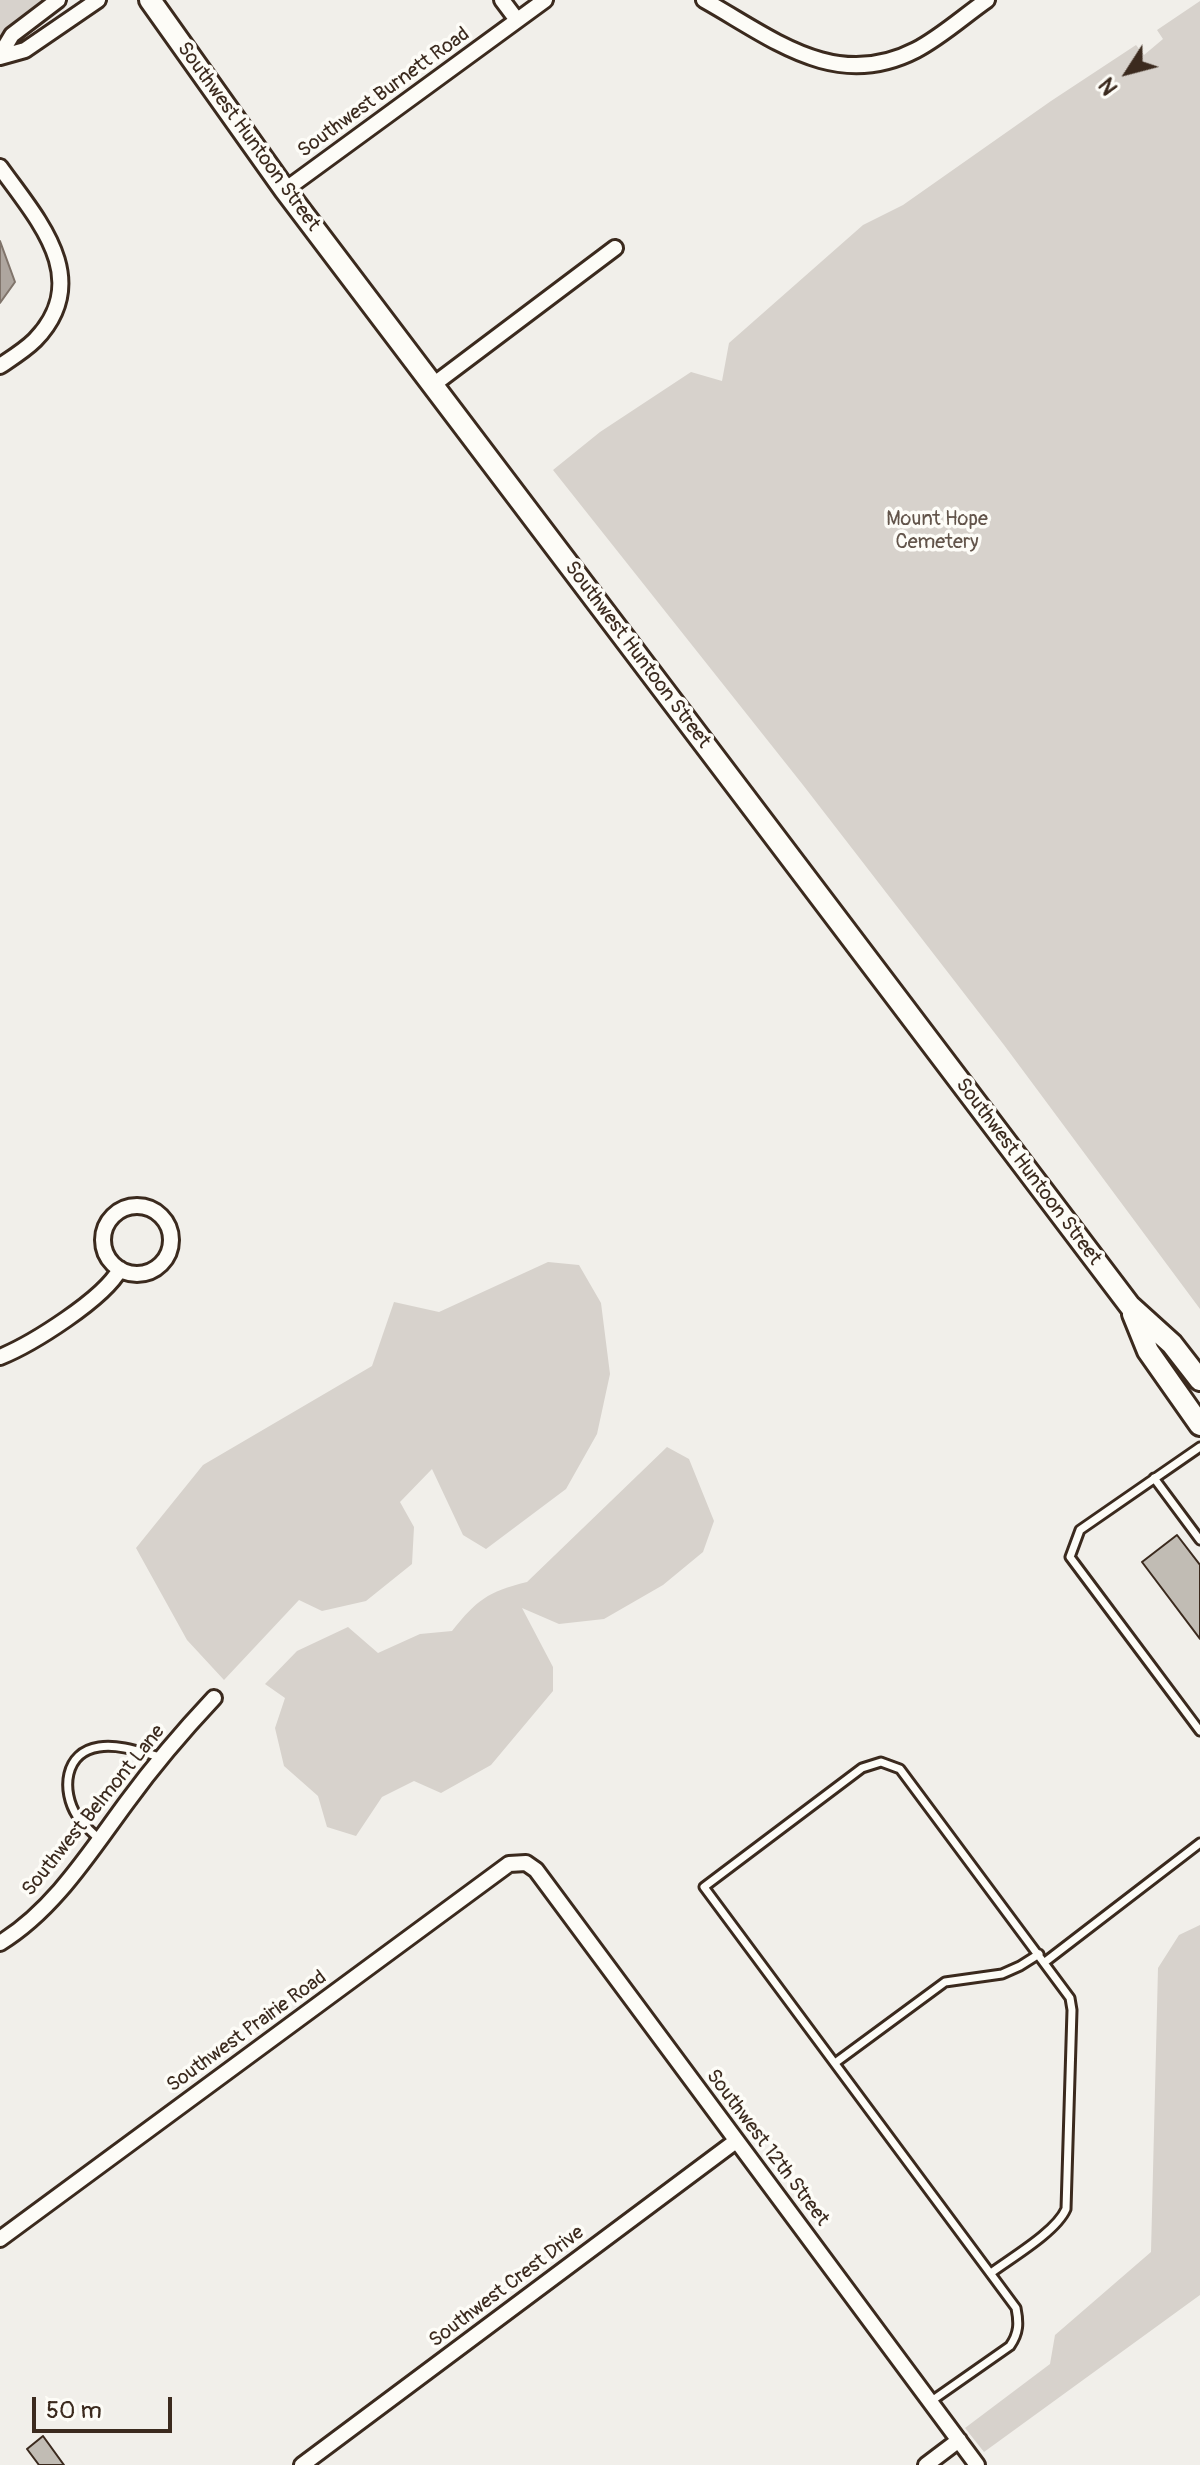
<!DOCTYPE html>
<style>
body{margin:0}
#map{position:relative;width:1200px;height:2465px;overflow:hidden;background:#f1efea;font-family:Pangolin,sans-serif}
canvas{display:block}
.north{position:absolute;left:1088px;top:32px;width:80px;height:80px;-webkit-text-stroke:6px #fdfcf7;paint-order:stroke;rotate:234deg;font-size:22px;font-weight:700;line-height:32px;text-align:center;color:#3b2a1e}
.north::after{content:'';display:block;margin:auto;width:28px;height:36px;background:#3b2a1e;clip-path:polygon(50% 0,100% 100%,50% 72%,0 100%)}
.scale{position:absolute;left:32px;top:2397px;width:140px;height:36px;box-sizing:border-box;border:4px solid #3b2a1e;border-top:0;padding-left:10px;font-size:24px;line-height:28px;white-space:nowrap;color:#3b2a1e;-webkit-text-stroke:6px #fdfcf7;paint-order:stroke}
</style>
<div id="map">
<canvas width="1200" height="2465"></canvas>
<div class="north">N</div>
<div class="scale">50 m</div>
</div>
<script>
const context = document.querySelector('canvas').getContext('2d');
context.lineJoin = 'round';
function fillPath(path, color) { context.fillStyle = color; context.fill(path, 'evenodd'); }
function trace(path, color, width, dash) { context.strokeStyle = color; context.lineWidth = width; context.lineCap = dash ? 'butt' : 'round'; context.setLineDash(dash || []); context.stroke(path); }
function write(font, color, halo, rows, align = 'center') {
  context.font = font + ' Pangolin,sans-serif'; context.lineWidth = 7; context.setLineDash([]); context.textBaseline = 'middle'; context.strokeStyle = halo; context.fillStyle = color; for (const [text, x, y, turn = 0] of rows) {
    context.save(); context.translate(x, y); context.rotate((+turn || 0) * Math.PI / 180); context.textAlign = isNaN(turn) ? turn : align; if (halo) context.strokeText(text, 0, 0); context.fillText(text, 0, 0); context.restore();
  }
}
const green = new Path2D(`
 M 0,0 L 49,0 L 0,41 Z
 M 1200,1 L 1200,1309 L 1004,1045 L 803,785 L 553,470 L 600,432 L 691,372 L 722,381 L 729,343 L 863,225 L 903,205 L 1051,101 L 1136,45 L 1144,55 L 1163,39 L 1157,30 Z
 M 548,1262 L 579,1265 L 601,1303 L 610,1374 L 597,1434 L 566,1489 L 486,1549 L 463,1535 L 432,1469 L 400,1502 L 414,1527 L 412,1564 L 366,1601 L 322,1611 L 299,1600 L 224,1680 L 187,1640 L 136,1548 L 203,1465 L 372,1366 L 394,1302 L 439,1312 Z
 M 667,1447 L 689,1459 L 714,1521 L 703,1552 L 663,1585 L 604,1619 L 559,1624 L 522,1608 L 553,1667 L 553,1691 L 491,1765 L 441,1793 L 414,1781 L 382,1797 L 356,1836 L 327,1827 L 318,1796 L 284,1766 L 275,1728 L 285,1698 L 265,1684 L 297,1651 L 348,1627 L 378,1653 L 420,1634 L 452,1631 C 477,1600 487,1592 527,1582 Z
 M 1200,1925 L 1200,2295 L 984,2452 L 965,2428 L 1050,2364 L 1055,2335 L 1151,2252 L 1158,1968 L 1179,1935 Z`);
const water = new Path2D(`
 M 0,241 L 15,282 L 0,303 Z`);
const building = new Path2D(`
 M 1177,1535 L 1200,1565 L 1200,1639 L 1142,1562 Z
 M 43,2436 L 64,2465 L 39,2465 L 27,2449 Z`);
const lane = new Path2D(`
 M 1200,1447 L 1080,1530 L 1070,1557 L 1200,1731
 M 1154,1478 L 1200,1540
 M 99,1839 C 92,1832 83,1825 77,1816 C 61,1791 64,1752 99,1747 C 119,1744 141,1752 160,1757
 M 1045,1962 L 1200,1843
 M 835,2063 L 945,1982 L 1002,1974 L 1020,1966 L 1039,1954
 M 930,2402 L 1010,2346 C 1019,2333 1019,2323 1016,2308 L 704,1887 L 862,1768 L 881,1762 L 900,1769 L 1070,1998 L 1072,2010 L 1066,2209 C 1056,2232 1011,2258 991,2273`);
const street = new Path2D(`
 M 502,0 L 517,20
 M 704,0 C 772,38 835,92 916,50 C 941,37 964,16 987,0
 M 0,55 L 12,35 L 58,0
 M 0,57 L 25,50 L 98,0
 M 0,167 C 37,219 94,279 35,340 C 25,350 12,358 0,366
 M 285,190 L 545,0
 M 433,385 L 615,248
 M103 1240a34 34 0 1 1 68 0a34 34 0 1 1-68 0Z
 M 0,1357 C 32,1344 104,1299 120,1269
 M 0,1943 C 54,1910 90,1852 127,1802 C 154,1765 183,1731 214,1698
 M 0,2239 L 509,1864 L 526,1863 L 536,1870 L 977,2465
 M 302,2465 L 736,2141
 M 926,2465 L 959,2440`);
const secondary = new Path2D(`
 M 150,0 L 285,190 L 1130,1306 L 1172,1344 L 1200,1380
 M 1133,1314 L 1148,1351 L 1200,1425`);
const streetNames = [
 ["Southwest Burnett Road",384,93,-36],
 ["Southwest Huntoon Street",248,137,54],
 ["Southwest Huntoon Street",637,655,53],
 ["Southwest Huntoon Street",1028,1172,53],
 ["Southwest Belmont Lane",94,1811,-51],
 ["Southwest Prairie Road",247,2032,-36],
 ["Southwest 12th Street",767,2148,53],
 ["Southwest Crest Drive",507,2287,-37]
];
const parkNames = [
 ["Mount Hope",937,520],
 ["Cemetery",937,543]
];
fillPath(green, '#d7d2cc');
fillPath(water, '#aea69f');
trace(water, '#80746b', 2);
fillPath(building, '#c1bcb4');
trace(building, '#3b2a1e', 2);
trace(lane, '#3b2a1e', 13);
trace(street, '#3b2a1e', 20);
trace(secondary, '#3b2a1e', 26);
trace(lane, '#fdfcf7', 7);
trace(street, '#fdfcf7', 14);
trace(secondary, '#fdfcf7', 20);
write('20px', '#3b2a1e', '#fdfcf7', streetNames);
write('20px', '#62544a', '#fdfcf7', parkNames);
</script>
